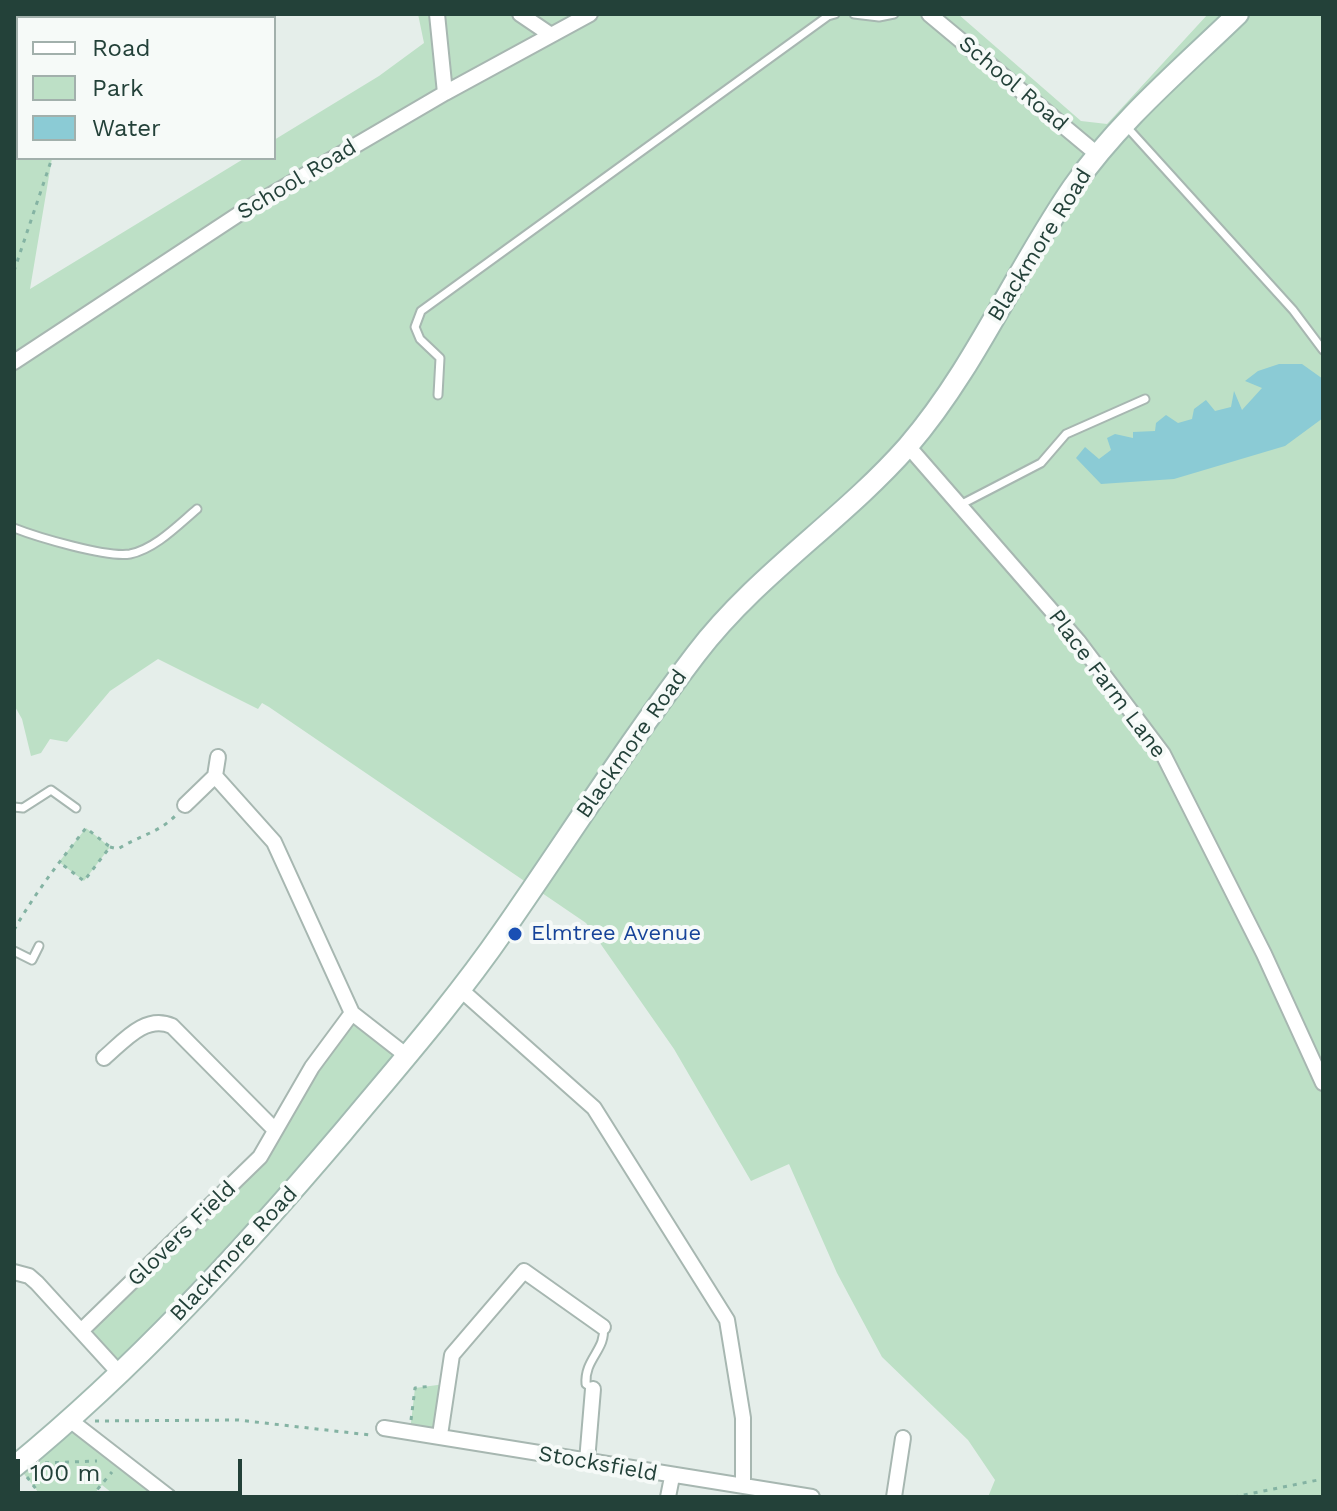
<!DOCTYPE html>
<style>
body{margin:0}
#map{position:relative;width:1337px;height:1511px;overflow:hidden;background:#e5eeea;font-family:"Work Sans",sans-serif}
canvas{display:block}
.frame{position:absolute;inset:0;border:16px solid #234139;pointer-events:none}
.legend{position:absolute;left:16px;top:16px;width:260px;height:144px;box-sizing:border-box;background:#f6faf8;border:2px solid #a2b0ac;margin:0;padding:10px 14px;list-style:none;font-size:24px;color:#234139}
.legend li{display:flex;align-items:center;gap:16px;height:40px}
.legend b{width:40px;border:2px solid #a2b0ac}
.scale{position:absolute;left:16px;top:1459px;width:226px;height:36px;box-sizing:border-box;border:4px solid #234139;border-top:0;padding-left:10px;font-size:24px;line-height:28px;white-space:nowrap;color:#234139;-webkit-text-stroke:6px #f6faf8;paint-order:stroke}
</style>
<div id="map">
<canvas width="1337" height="1511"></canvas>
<div class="frame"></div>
<ul class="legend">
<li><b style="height:10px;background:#fff"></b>Road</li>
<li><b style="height:22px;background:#bde0c6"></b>Park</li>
<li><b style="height:22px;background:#8bcbd5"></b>Water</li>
</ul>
<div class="scale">100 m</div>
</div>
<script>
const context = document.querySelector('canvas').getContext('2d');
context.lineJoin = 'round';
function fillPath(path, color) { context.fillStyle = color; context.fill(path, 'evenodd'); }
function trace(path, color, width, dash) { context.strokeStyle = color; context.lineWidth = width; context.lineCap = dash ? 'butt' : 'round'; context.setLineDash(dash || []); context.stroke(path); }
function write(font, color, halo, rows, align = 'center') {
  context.font = font + ' "Work Sans",sans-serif'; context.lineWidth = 8; context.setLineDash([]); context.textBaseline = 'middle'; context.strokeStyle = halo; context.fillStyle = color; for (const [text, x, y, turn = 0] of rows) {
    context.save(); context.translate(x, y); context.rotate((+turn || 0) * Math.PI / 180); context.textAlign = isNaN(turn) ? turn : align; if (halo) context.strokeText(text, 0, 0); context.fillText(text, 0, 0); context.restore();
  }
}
const green = new Path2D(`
 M 14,14 L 78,14 L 77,18 L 18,18 L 18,158 L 52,158 L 30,289 L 245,158 L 274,158 L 274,140 L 379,76 L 424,43 L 418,14 L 958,14 L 1081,121 L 1107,124 L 1208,14 L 1323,14 L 1323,1497 L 988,1497 L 995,1480 L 968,1440 L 882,1357 L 837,1273 L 789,1164 L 751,1181 L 674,1049 L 586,923 L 269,707 L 262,703 L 258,709 L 158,659 L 110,691 L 67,742 L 50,739 L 41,753 L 31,756 L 22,719 L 14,705 Z
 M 86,828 L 110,847 L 84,881 L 59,862 Z
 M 352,1013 L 407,1056 L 121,1375 L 81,1331 L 235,1182 Z
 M 445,1384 L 440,1435 L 410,1431 L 415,1388 Z
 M 71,1421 L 167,1497 L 117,1497 L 102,1485 L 91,1497 L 42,1497 L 17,1465 Z`);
const water = new Path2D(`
 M 1279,364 L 1302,364 L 1323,379 L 1323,418 L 1285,446 L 1174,479 L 1101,484 L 1076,458 L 1085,447 L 1099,459 L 1111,450 L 1107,438 L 1115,434 L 1133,438 L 1133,432 L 1155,431 L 1156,423 L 1166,415 L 1178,423 L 1192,419 L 1194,409 L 1206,400 L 1215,411 L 1231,407 L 1234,391 L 1242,410 L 1262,388 L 1245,381 L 1258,371 Z`);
const path = new Path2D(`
 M 77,18 L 78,14
 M 14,271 L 52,158
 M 110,847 L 118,849 C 138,836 159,833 176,815
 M 14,930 C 35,893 60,861 86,828 L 110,847 L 84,881 L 59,862
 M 411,1420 L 415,1388 L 432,1386
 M 95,1421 L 238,1420 L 370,1435
 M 45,1463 L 97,1461
 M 27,1477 L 42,1497
 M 91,1497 L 112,1472
 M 1234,1497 L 1323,1479`);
const lane = new Path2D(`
 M 854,14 L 879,17 L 894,14
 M 1126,126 L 1293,310 L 1323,350
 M 438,395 L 440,358 L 420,339 L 415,327 L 421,311 L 828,16 L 835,14
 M 960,505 L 1041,463 L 1066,434 L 1145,399
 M 14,528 C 37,537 107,558 130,554 C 155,549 178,525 197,509
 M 14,807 L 23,808 L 51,790 L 76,808
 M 14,951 L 32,960 L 39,946
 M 593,1389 L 586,1384 C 584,1359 607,1349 603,1327`);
const street = new Path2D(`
 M 437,14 L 445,93
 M 520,14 L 551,35
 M 929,14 L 1097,154
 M 14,362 L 245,210 L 445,93 L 590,14
 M 908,446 L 1078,641 L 1163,754 L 1264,954 L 1323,1083
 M 215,776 L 218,757
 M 185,805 L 215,776 L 274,842 L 352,1013
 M 460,989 L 594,1108 L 727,1320 L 743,1418 L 743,1486
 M 104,1058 C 123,1042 145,1014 172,1026 L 275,1130
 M 14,1272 L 29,1276 L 37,1283 L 121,1375
 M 81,1331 L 260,1157 L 312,1067 L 352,1013 L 407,1056
 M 71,1421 L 169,1497
 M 384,1428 L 812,1497
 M 440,1435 L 452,1355 L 524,1271 L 603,1327
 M 587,1461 L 593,1389
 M 668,1497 L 672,1477
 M 894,1497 L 903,1438`);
const secondary = new Path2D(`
 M 14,1467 C 136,1367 241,1252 343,1132 C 398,1066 455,1001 504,930 C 568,838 628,743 696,654 C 757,574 842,521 908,446 C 975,368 1015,271 1073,187 C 1118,122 1181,69 1238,14`);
const markers = [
 [515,934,8,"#1a4fb4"]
];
const streetNames = [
 ["School Road",1013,84,40],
 ["School Road",297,180,-31],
 ["Blackmore Road",1040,245,-58],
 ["Place Farm Lane",1107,684,53],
 ["Blackmore Road",632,744,-55],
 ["Glovers Field",182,1234,-44],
 ["Blackmore Road",234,1254,-47],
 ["Stocksfield",598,1464,10]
];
const transitNames = [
 ["Elmtree Avenue",531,934]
];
fillPath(green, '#bde0c6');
fillPath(water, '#8bcbd5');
trace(lane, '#a7b7b1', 11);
trace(street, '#a7b7b1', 18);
trace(secondary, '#a2bbb2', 24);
trace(path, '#84b3a3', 3, [4, 6]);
trace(lane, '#fff', 7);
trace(street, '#fff', 14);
trace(secondary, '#fff', 20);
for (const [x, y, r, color] of markers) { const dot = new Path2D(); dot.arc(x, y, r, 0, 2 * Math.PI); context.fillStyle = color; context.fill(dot); trace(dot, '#f6faf8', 3); }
write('22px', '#234139', '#f6faf8', streetNames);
write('22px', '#164399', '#f6faf8', transitNames, 'left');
</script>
